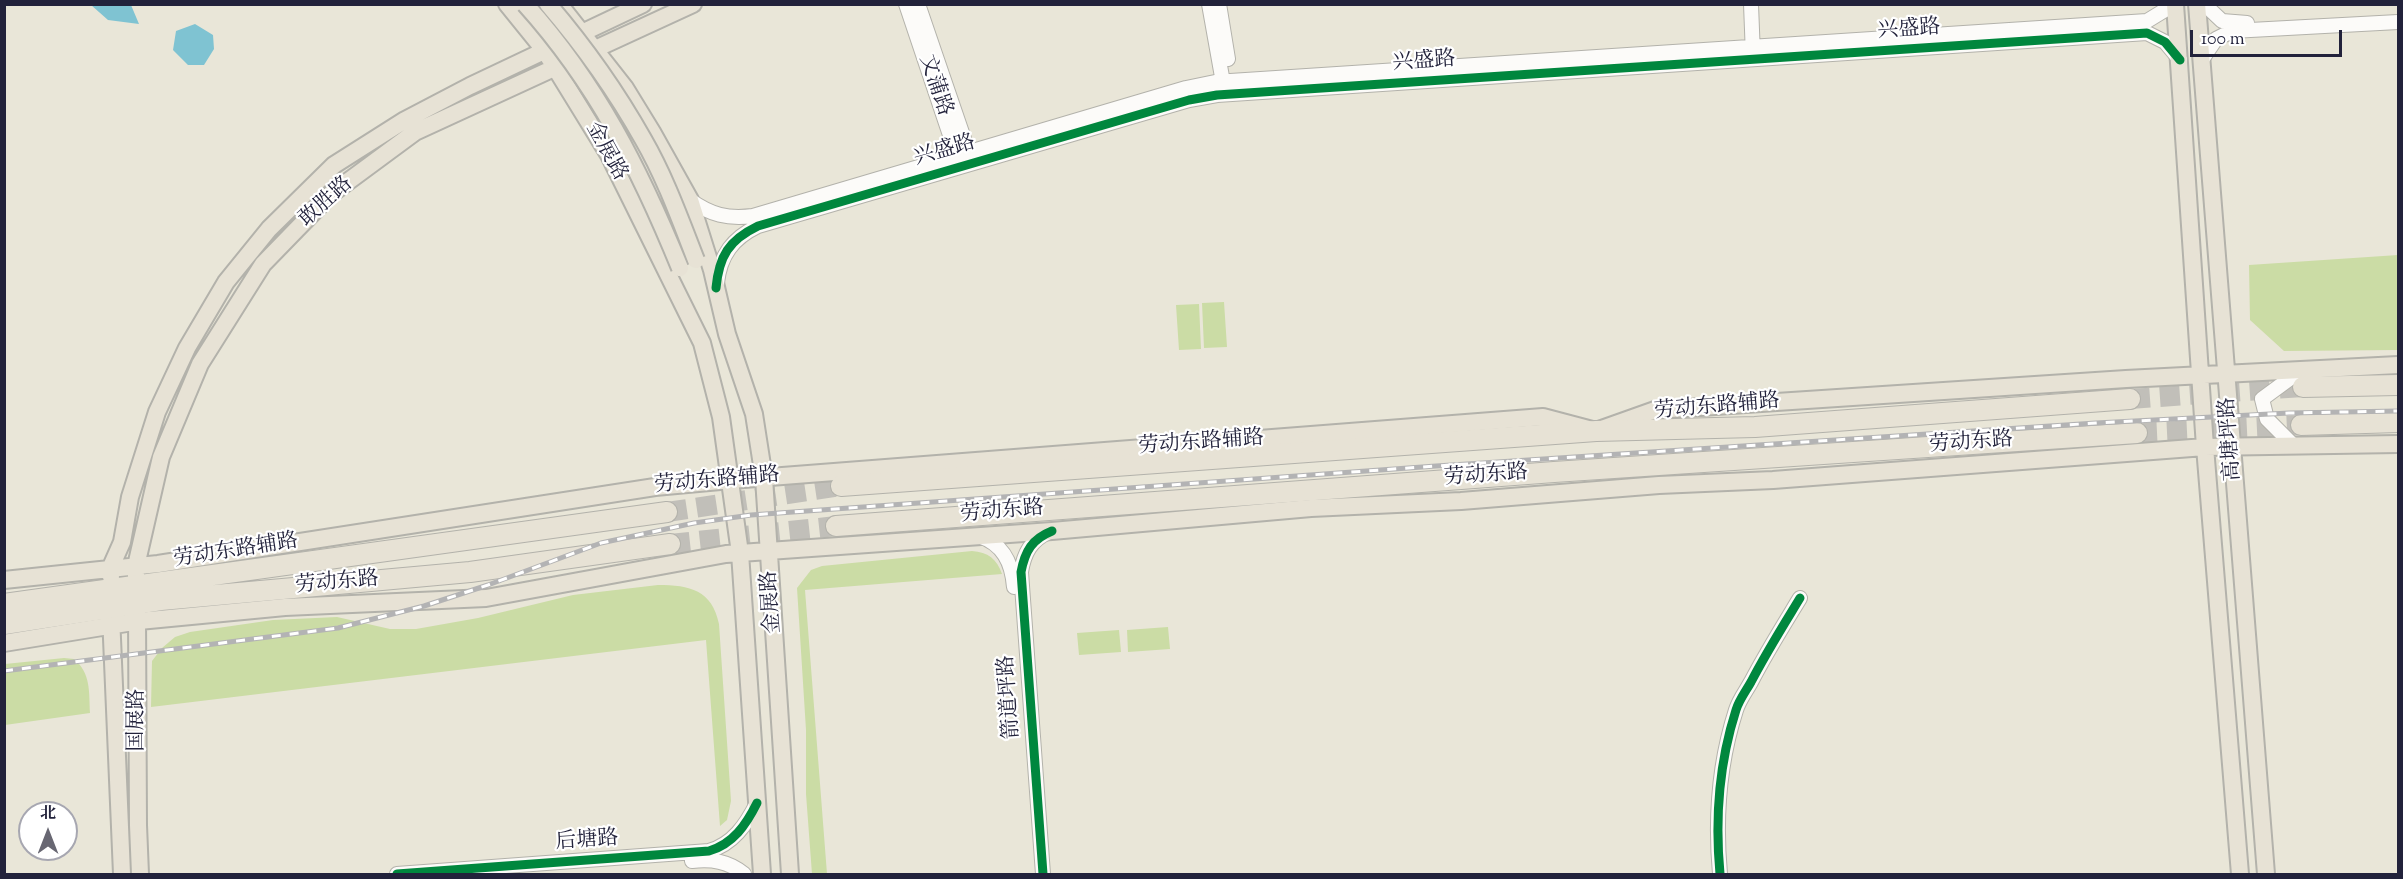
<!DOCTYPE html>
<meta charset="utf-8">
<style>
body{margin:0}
#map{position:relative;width:2403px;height:879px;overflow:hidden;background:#e9e6d8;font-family:"Sorts Mill Goudy","Noto Serif SC",serif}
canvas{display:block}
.frame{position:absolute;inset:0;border:6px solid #22223b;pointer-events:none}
.north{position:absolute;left:18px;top:801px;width:60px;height:60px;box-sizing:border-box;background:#fff;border:2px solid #a7a7b1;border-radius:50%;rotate:0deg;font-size:16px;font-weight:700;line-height:24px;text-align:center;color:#22223b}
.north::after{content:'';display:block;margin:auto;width:21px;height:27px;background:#686772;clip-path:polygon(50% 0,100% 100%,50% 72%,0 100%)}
.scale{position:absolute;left:2190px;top:30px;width:152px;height:27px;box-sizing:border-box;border:3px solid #22223b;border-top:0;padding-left:8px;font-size:18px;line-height:21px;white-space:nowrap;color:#22223b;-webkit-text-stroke:4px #fff;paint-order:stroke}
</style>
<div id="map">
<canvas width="2403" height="879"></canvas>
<div class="frame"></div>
<div class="north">北</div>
<div class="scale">100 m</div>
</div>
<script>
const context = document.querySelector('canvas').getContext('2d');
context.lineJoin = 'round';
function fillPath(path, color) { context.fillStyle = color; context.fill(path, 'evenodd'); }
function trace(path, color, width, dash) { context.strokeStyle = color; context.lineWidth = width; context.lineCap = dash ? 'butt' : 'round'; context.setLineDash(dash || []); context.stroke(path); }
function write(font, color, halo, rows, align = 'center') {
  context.font = font + ' "Sorts Mill Goudy","Noto Serif SC",serif'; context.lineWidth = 4.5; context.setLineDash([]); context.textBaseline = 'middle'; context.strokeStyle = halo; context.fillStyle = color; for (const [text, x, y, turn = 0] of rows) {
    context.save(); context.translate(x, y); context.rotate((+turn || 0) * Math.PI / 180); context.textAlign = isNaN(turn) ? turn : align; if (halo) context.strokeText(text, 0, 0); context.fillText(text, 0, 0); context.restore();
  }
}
const green = new Path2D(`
 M 2398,255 L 2398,350 L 2284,351 L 2250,320 L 2249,265 Z
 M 1224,302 L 1227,347 L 1204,348 L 1202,303 Z
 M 1199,304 L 1201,349 L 1179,350 L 1176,305 Z
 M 972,551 C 988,552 997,559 1002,574 L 805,590 L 827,874 L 812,874 L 806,794 L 806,730 L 797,588 L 811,570 L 822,566 Z
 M 658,585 C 690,585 712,590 719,624 L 731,801 L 727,820 L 720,826 L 706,640 L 151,707 L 152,661 L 162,648 L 175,637 L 190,632 L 273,620 L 337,617 L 390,629 L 416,629 L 478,618 L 573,595 Z
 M 1168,627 L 1170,649 L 1128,652 L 1127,630 Z
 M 1119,630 L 1121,652 L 1079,655 L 1077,633 Z
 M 64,658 L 74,659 C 91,673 89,692 90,713 L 5,725 L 5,664 Z`);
const water = new Path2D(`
 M 91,5 L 131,5 L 139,24 L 108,20 Z
 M 195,24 L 213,35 L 214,49 L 204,65 L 188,65 L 173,50 L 176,31 Z`);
const highwayTunnel = new Path2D(`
 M 2130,399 L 2303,387
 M 2137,433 L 2301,425
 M 667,512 L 841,486
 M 670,544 L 836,526`);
const minor = new Path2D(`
 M 906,4 L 960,165
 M 918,4 L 971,159
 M 1209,4 L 1224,88
 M 1219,4 L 1228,59
 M 1751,4 L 1753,56
 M 2204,4 L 2222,21 L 2247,23
 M 2201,61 L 2216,39 L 2232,31 L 2398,22
 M 690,200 C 711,215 727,219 753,216 L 1186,88 L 1215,82 L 2147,21 L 2165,10 L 2169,4
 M 717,283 C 720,255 733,238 758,226 L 1189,100 L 1217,95 L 2147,33 L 2165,42 L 2180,60
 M 2294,446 L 2267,419 L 2262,399 L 2300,371
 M 979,536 C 1003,544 1012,562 1014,587
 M 692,861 C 712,859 728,861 744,874
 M 397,874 L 709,851 C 733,844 746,825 757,803
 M 1043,874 L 1021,572 C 1024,553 1031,540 1049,532
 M 1720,874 C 1715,820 1719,763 1736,710 C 1739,700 1746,691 1751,682 C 1766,653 1783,626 1800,598`);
const major = new Path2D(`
 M 507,4 L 545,51 L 609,155 L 702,343 L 721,417 L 740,553 L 762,874
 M 559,4 L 625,88 L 652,132 L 690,200 L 712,270 L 727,334 L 754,414 L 764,478 L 790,874
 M 2175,4 L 2205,447 L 2240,874
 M 2197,4 L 2266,874
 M 111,577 L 110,569 L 122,542 L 130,497 L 157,412 L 187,348 L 226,282 L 269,229 L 334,165 L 405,120 L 470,86 L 643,4
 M 136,577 L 136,566 L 161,457 L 200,364 L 263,264 L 331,194 L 415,132 L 693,4
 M 4,580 L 158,564 L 655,487 L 731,480 L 1543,417 L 1596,431 L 1655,410 L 2126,379 L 2398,365
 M 137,612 L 138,825 L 140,874
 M 111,615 L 122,874
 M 4,643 L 139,621 L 285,607 L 486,598 L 726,554 L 1052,531 L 1311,508 L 1461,501 L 1659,485 L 1773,480 L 2205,447 L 2398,444`);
const highway = new Path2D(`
 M 2303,387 L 2398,385
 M 2301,425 L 2398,422
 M 841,486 L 1596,431 L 1755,427 L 2130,399
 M 836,526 L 1554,472 L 2137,433
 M 4,604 L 667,512
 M 4,624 L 161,600 L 470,572 L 670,544`);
const rail = new Path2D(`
 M 4,671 L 338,628 L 424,606 L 488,585 L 601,543 L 694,523 L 751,515 L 1436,466 L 2096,423 L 2289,413 L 2398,411`);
const majorBridge = new Path2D(`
 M 525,4 C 597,84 640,170 680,268
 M 548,4 C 584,46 616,91 643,139 C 665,177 680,219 696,260`);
const cycleway = new Path2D(`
 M 716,288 C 719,256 729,240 758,226 L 1189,100 L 1217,95 L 2147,33 L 2165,42 L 2180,60
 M 397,874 L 709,851 C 733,844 746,825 757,803
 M 1043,874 L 1021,572 C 1025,551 1032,539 1052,531
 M 1720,874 C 1715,820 1719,763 1736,710 C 1739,700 1746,691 1751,682 C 1766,653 1783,626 1800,598`);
const streetNames = [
 ["兴盛路",1909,31,-4],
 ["兴盛路",1424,63,-4],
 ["文蒲路",934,86,71],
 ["金展路",605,152,61],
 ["兴盛路",945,152,-16],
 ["敢胜路",327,203,-42],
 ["劳动东路辅路",1717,408,-5],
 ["高塘坪路",2232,439,-94],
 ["劳动东路辅路",1201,444,-4],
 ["劳动东路",1971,444,-4],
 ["劳动东路",1486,477,-4],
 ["劳动东路辅路",717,482,-5],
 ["劳动东路",1002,513,-5],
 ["劳动东路辅路",236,552,-9],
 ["劳动东路",337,584,-5],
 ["金展路",773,602,-94],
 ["箭道坪路",1011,697,-94],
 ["国展路",138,720,-90],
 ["后塘路",587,842,-4]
];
fillPath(green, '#cbdca5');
fillPath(water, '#7fc3d2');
trace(highwayTunnel, '#c1bfb9', 20, [20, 10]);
trace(minor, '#b3b2ab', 16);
trace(major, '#b3b2ab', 20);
trace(highway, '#b3b2ab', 22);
trace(minor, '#fcfbf9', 14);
trace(major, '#e7e2d5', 16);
trace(highway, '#e7e2d5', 20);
trace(rail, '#b3b3b4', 5);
trace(rail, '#fff', 3, [9]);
trace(majorBridge, '#b3b2ab', 20, []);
trace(majorBridge, '#e7e2d5', 16);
trace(cycleway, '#00873e', 9);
write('21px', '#22223b', '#fff', streetNames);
</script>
